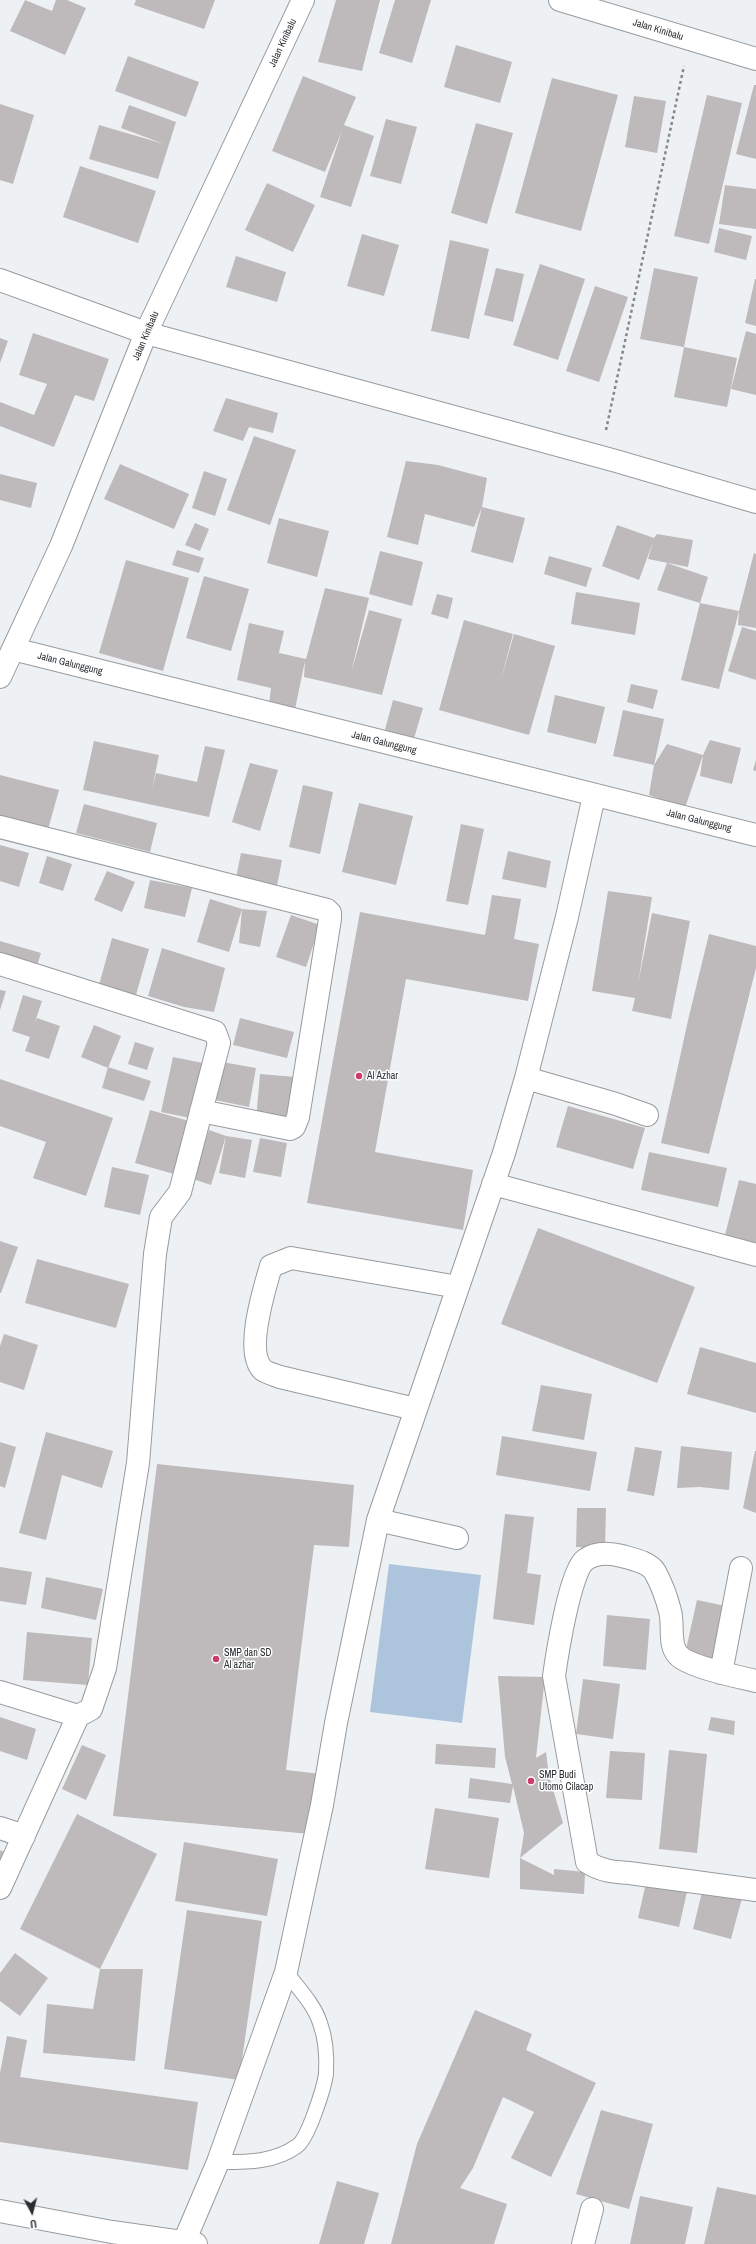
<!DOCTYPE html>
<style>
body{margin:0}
#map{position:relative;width:756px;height:2244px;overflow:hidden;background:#eef1f4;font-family:"Archivo Narrow",sans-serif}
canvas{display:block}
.north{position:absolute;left:12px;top:2192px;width:40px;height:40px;-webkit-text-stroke:3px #fdfeff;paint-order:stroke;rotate:173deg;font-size:11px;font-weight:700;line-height:16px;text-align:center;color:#2c2d2e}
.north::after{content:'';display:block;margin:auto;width:14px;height:18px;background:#2c2d2e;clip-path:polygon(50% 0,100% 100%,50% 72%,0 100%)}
</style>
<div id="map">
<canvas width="756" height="2244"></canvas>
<div class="north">U</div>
</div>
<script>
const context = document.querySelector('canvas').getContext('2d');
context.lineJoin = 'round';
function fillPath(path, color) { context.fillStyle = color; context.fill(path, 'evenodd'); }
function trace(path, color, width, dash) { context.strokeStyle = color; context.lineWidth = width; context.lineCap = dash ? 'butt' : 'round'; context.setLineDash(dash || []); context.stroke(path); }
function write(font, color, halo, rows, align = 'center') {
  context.font = font + ' "Archivo Narrow",sans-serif'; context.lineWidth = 3; context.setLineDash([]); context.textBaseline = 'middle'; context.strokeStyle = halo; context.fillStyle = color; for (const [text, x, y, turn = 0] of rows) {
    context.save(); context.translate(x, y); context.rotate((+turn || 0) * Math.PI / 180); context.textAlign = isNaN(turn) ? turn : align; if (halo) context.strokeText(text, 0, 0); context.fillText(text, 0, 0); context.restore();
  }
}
const green = new Path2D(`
 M 389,1564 L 481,1575 L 462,1723 L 370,1712 Z`);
const building = new Path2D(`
 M 25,0 L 52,11 L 56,0 L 67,0 L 86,8 L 65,55 L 10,31 Z
 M 136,0 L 215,0 L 204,29 L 134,5 Z
 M 336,0 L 380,0 L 362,71 L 318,62 Z
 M 395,0 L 431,0 L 412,63 L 379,53 Z
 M 456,45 L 512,62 L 500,103 L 444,87 Z
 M 128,56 L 199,82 L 186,117 L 115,91 Z
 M 303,76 L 356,97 L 344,125 L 374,136 L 351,207 L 320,197 L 342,131 L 325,172 L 272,151 Z
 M 552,78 L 618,95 L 581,231 L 515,213 Z
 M 754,85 L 756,85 L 756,159 L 736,154 Z
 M 707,95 L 742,103 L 709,244 L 674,236 Z
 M 634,96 L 666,101 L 657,153 L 625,147 Z
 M 0,104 L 34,115 L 13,184 L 0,180 Z
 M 129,105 L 176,122 L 158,179 L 89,159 L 99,125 L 164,144 L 121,128 Z
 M 386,119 L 417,127 L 401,184 L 370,176 Z
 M 476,123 L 513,133 L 487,224 L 451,213 Z
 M 80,166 L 156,191 L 138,243 L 63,217 Z
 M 267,183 L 315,205 L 293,252 L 245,230 Z
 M 725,185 L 756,189 L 756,229 L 719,224 Z
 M 719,228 L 752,236 L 746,260 L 714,252 Z
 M 362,234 L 399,245 L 384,296 L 347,286 Z
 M 450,240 L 489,249 L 469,339 L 431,331 Z
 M 236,256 L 286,272 L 277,302 L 226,287 Z
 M 540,264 L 585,279 L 558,360 L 513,345 Z
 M 496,268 L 524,274 L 513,322 L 484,315 Z
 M 654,268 L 698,277 L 684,347 L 640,339 Z
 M 755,279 L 756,279 L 756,326 L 745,323 Z
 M 595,286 L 628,297 L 599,382 L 566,371 Z
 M 746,331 L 756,334 L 756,395 L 731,389 Z
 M 33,333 L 109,359 L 94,401 L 75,395 L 54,447 L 0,426 L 0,402 L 34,415 L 47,384 L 19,375 Z
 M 0,338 L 8,341 L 0,363 Z
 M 684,347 L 737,358 L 727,407 L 674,397 Z
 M 226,398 L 278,413 L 273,433 L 249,427 L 243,441 L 213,431 Z
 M 254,436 L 296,450 L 270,525 L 227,510 Z
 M 406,461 L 438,465 L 487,478 L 482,507 L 525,518 L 513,563 L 471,552 L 482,507 L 474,527 L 425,514 L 418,545 L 387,537 Z
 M 120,464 L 189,494 L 174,529 L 104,499 Z
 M 204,471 L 227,479 L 215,516 L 192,508 Z
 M 0,474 L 37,483 L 31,508 L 0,500 Z
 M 279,518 L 329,531 L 317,577 L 267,563 Z
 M 195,523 L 209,529 L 200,551 L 185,545 Z
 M 617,525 L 654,538 L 657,534 L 693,540 L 688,567 L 648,559 L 653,542 L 639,580 L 602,566 Z
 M 177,550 L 204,558 L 199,573 L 172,565 Z
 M 380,551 L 423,562 L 412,606 L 369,594 Z
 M 754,553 L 756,554 L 756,628 L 738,625 L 739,611 Z
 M 549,556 L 592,568 L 586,587 L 544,574 Z
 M 126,560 L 189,578 L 163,671 L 99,653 Z
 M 667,563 L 708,577 L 700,603 L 657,590 Z
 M 204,576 L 249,589 L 231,651 L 186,638 Z
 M 325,588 L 369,598 L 351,673 L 369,610 L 402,619 L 382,695 L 304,677 L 305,661 L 295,709 L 269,704 L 271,688 L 237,680 L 249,623 L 284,631 L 277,661 L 279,653 L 306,659 Z
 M 576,592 L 640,603 L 635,635 L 571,624 Z
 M 437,594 L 453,598 L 448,619 L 431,614 Z
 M 700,603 L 739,611 L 719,689 L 681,680 Z
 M 464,620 L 513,634 L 500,683 L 514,634 L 555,646 L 529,735 L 439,710 Z
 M 742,627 L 756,631 L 756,680 L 728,671 Z
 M 631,684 L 658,690 L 653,709 L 627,702 Z
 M 555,695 L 605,707 L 596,744 L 547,732 Z
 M 393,700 L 423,708 L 412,745 L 383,737 Z
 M 623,710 L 664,719 L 654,765 L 667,744 L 703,755 L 710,740 L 741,748 L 732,784 L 700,776 L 703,755 L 685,808 L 649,795 L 654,765 L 613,756 Z
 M 94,741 L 159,755 L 152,789 L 156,773 L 197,782 L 205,746 L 225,750 L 209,817 L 83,790 Z
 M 756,760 L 756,771 L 753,770 Z
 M 250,763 L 278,770 L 260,831 L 232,822 Z
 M 0,775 L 59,790 L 47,833 L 0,821 Z
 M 303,785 L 333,792 L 320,854 L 289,847 Z
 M 359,803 L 413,816 L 396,885 L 342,872 Z
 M 84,804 L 157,823 L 150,852 L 76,833 Z
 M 461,824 L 484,829 L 468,905 L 446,901 Z
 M 0,845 L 29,853 L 19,887 L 0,881 Z
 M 508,851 L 551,861 L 546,888 L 502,879 Z
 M 241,853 L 282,860 L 276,891 L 235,883 Z
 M 47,856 L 72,864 L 63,891 L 39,883 Z
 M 107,871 L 135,882 L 122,912 L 94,900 Z
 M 150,880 L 192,888 L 185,917 L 144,908 Z
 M 608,891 L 652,897 L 638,984 L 652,913 L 690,921 L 671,1019 L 632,1011 L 635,998 L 592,991 Z
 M 492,895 L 521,899 L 514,939 L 539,944 L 528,1001 L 406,979 L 375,1152 L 473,1170 L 463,1230 L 307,1203 L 360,912 L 485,935 Z
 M 210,899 L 242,909 L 229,952 L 197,942 Z
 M 242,909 L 267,911 L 260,947 L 239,943 Z
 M 291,915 L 320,925 L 306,967 L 276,957 Z
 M 709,934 L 756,946 L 756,968 L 709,1154 L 661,1143 L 689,1016 Z
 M 112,938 L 149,949 L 136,995 L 99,985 Z
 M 0,941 L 41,953 L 36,969 L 0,959 Z
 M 162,948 L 225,968 L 214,1012 L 184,1007 L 148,996 Z
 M 0,990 L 6,991 L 0,1010 Z
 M 23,995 L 42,1001 L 35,1022 L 37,1018 L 60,1026 L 49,1059 L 25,1051 L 30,1037 L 12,1031 Z
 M 240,1018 L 294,1032 L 287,1058 L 233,1045 Z
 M 94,1025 L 121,1036 L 108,1068 L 81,1057 Z
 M 135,1042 L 154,1048 L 147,1070 L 128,1064 Z
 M 173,1057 L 203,1063 L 190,1118 L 161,1112 Z
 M 222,1062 L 256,1068 L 249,1107 L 215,1100 Z
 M 108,1067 L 151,1081 L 144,1101 L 102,1088 Z
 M 260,1074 L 295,1077 L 291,1123 L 256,1120 Z
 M 0,1079 L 113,1118 L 86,1196 L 33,1178 L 46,1142 L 0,1126 Z
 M 568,1106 L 645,1128 L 633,1169 L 556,1147 Z
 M 150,1110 L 189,1121 L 174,1174 L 135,1163 Z
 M 209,1130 L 226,1136 L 211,1185 L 193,1179 Z
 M 226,1136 L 252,1140 L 245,1178 L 219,1173 Z
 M 260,1138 L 287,1143 L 281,1177 L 253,1172 Z
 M 649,1152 L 727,1168 L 718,1207 L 641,1190 Z
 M 112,1167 L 149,1175 L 140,1215 L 104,1207 Z
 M 739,1180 L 756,1184 L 756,1243 L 725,1235 Z
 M 538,1228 L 695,1287 L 657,1383 L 501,1324 Z
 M 0,1241 L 18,1247 L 1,1293 L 0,1293 Z
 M 37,1259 L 129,1284 L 116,1328 L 25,1303 Z
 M 4,1334 L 38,1345 L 24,1390 L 0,1382 L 0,1346 Z
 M 700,1347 L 756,1363 L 756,1413 L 687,1394 Z
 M 541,1385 L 592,1394 L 584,1440 L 532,1431 Z
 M 46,1432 L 113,1451 L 102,1488 L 62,1475 L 46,1540 L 19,1533 Z
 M 502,1436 L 597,1452 L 590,1491 L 496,1475 Z
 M 0,1442 L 16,1447 L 5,1488 L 0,1486 Z
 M 681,1446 L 732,1452 L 729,1490 L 700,1487 L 677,1488 Z
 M 635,1447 L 662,1451 L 654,1496 L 627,1491 Z
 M 755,1451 L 756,1451 L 756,1513 L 743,1508 Z
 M 157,1464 L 354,1485 L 349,1547 L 314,1545 L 286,1770 L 321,1774 L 310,1834 L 113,1816 Z
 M 577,1508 L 606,1508 L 605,1548 L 576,1547 Z
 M 505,1514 L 534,1517 L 527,1573 L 541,1575 L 534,1625 L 493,1619 Z
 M 0,1567 L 32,1572 L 26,1605 L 0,1601 Z
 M 46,1577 L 103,1589 L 96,1620 L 41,1608 Z
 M 697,1600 L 730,1607 L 718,1661 L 685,1654 Z
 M 607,1615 L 650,1619 L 646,1670 L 603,1666 Z
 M 27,1632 L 92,1638 L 88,1685 L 23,1680 Z
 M 498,1676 L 545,1677 L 536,1758 L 546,1752 L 549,1776 L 563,1823 L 520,1858 L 524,1833 L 513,1786 L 510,1803 L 468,1798 L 470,1778 L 512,1784 L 505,1757 Z
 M 583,1679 L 620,1684 L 613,1739 L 576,1734 Z
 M 0,1717 L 36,1729 L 27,1760 L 0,1751 Z
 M 711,1717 L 735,1721 L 734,1735 L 708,1730 Z
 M 436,1744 L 496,1748 L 495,1768 L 435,1764 Z
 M 82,1745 L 106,1755 L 86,1800 L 62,1789 Z
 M 669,1750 L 707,1754 L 697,1853 L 659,1849 Z
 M 610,1751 L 645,1753 L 642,1800 L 606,1798 Z
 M 435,1808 L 499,1818 L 489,1878 L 425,1869 Z
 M 77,1814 L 157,1854 L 100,1969 L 143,1969 L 135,2061 L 43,2053 L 47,2004 L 93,2009 L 100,1969 L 20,1929 Z
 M 184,1842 L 278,1859 L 267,1916 L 175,1901 Z
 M 0,1850 L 8,1854 L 0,1871 Z
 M 520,1858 L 554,1875 L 554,1869 L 585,1872 L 584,1894 L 520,1889 Z
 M 646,1883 L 687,1892 L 679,1927 L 638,1918 Z
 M 703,1888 L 742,1898 L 731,1939 L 693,1929 Z
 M 187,1910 L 262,1921 L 239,2080 L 164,2069 Z
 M 15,1953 L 48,1978 L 20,2016 L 0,2001 L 0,1973 Z
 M 475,2010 L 532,2034 L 526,2050 L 596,2083 L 551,2177 L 511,2158 L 534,2112 L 503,2097 L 473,2168 L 460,2188 L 507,2204 L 494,2244 L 391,2244 L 417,2144 Z
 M 7,2036 L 27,2040 L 20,2077 L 198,2102 L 188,2170 L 0,2142 L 0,2073 Z
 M 601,2110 L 653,2124 L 629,2209 L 576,2194 Z
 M 337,2181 L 379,2193 L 364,2244 L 319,2244 Z
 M 717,2187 L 756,2195 L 756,2244 L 704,2244 Z
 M 640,2196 L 693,2207 L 685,2244 L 630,2244 Z`);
const path = new Path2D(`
 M 606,430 L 684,66`);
const service = new Path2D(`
 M 218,2162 C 245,2162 274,2163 297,2146 C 308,2139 324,2088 326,2074 C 327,2056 326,2039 320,2023 C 314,2004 298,1988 286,1972`);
const minor = new Path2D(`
 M 560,0 L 756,59
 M 0,280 L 146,333 L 616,461 L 756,502
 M 13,649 L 756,835
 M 0,677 L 61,546 L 146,333 L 303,0
 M 0,827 L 327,910 L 330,913 L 330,919 L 298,1117 L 294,1127 L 290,1129 L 201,1111
 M 0,964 L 215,1032 L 219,1043 L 180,1192 L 161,1217 L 155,1254 L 138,1463 L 105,1668 L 91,1709 L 78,1716 L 0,1888
 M 526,1078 L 616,1104 L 647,1115
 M 493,1184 L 756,1255
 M 415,1409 L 280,1377 C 275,1375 267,1373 263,1370 C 244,1352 265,1287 271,1266 L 291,1258 L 458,1287
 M 378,1520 L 457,1538
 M 721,1673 L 741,1568
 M 756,1681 C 739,1677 689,1667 678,1655 C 668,1644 674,1625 670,1611 C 667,1599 661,1583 655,1572 C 649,1562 632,1559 622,1556 C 610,1553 596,1552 585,1560 C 570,1571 557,1655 554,1676 L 587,1862 C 601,1871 613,1872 629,1873 L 756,1890
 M 0,1692 L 78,1716
 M 0,1828 L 24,1836
 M 0,2211 L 112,2232 L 196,2244
 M 184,2242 L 218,2162 L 286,1972 L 322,1805 L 336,1723 L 378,1520 L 504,1153 L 526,1078 L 567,917 L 594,796
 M 583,2244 L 592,2209`);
const markers = [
 [359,1076,4,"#cb3d68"],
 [216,1659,4,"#cb3d68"],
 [531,1781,4,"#cb3d68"]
];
const streetNames = [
 ["Jalan Kinibalu",658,30,17],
 ["Jalan Kinibalu",283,43,-65],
 ["Jalan Kinibalu",146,336,-67],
 ["Jalan Galunggung",70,664,14],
 ["Jalan Galunggung",384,743,14],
 ["Jalan Galunggung",699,821,14]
];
const poiNames = [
 ["Al Azhar",367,1076],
 ["SMP dan SD",224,1653],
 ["Al azhar",224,1665],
 ["SMP Budi",539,1775],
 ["Utomo Cilacap",539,1787]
];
fillPath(green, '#adc5dc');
fillPath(building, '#beb9ba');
trace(service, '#989b9e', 16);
trace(minor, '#989b9e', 24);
trace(path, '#858788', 2.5, [3, 3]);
trace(service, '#fff', 14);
trace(minor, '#fff', 22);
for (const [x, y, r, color] of markers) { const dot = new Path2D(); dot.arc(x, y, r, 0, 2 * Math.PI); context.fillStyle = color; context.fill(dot); trace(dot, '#fdfeff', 1.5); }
write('10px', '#2c2d2e', '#fdfeff', streetNames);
write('10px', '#2c2d2e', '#fdfeff', poiNames, 'left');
</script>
